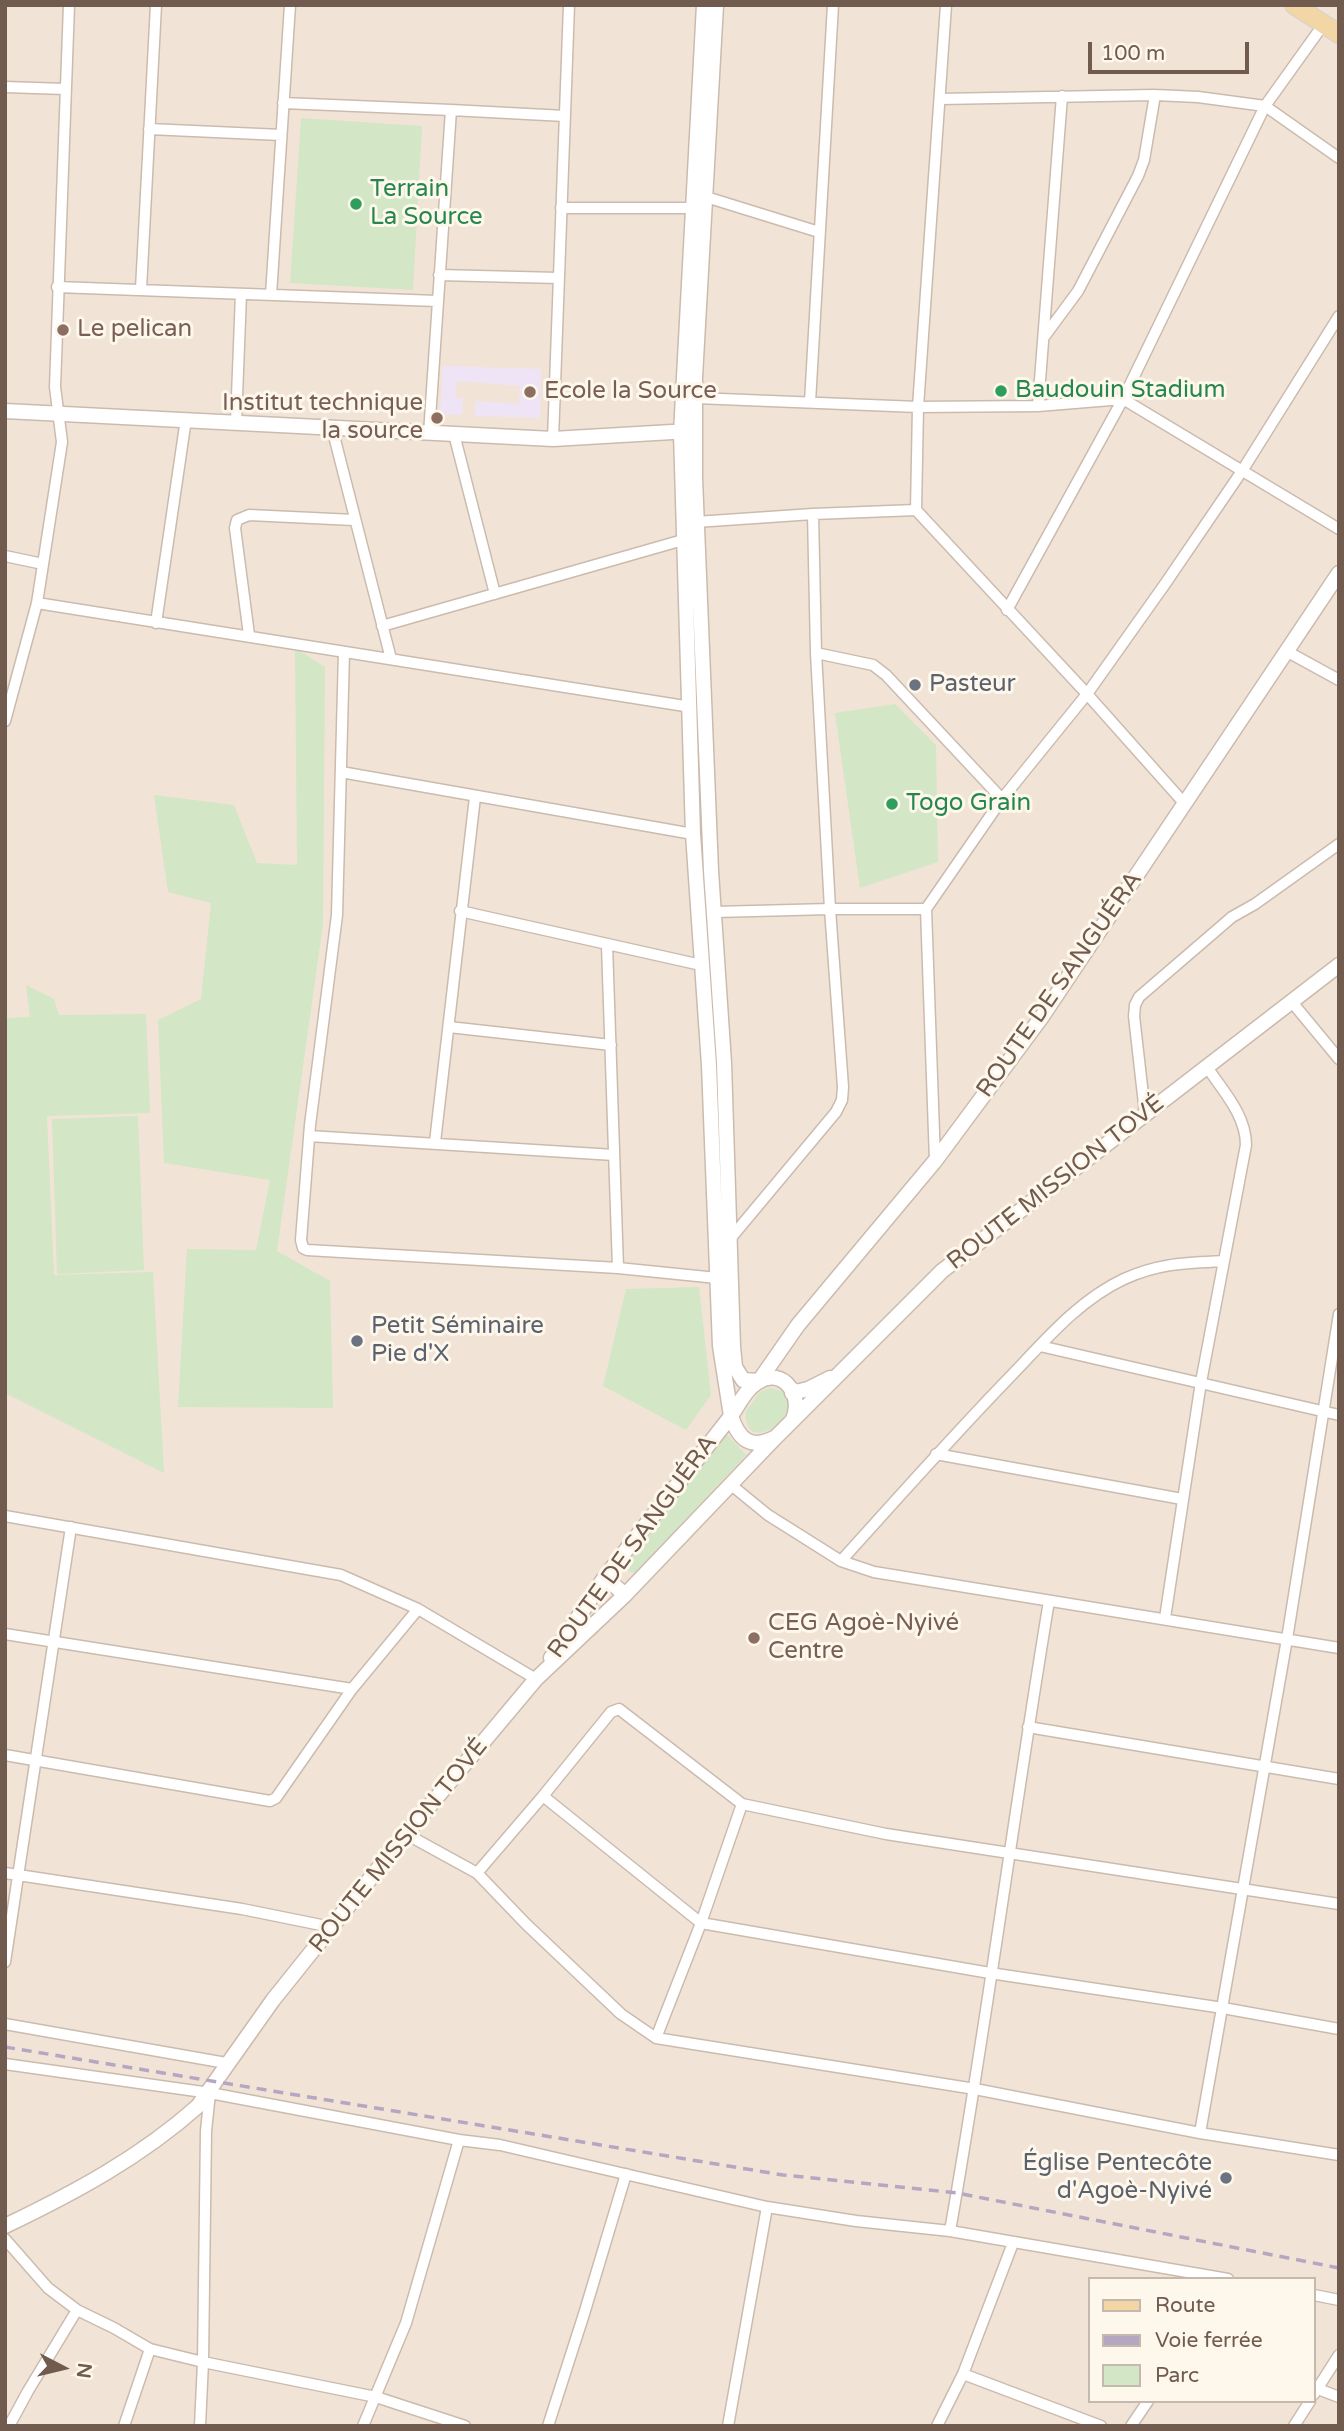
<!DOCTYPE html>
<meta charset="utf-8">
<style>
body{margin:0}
#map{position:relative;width:1344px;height:2431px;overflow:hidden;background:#faf2e7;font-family:"Varela Round",sans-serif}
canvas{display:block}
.frame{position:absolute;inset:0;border:7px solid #715a4e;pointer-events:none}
.legend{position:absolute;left:1088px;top:2277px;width:228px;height:126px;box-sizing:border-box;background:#fdf7ec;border:2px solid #c5b8ad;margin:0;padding:9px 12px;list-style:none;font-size:21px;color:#715a4e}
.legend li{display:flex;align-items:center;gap:14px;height:35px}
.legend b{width:35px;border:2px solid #c5b8ad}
.north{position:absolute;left:28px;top:2333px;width:70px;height:70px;-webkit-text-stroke:5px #fdf7ec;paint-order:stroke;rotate:97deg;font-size:19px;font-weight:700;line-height:28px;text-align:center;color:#715a4e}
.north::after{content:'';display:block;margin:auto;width:24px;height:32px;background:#715a4e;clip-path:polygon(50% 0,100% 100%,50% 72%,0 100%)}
.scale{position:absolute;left:1088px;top:42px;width:161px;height:32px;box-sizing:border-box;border:4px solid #715a4e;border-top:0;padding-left:9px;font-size:21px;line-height:24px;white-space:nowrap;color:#715a4e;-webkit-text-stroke:5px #fdf7ec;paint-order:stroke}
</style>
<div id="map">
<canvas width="1344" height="2431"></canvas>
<div class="frame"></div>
<ul class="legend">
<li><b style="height:9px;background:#f2d6a6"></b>Route</li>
<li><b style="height:9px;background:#b5a6c2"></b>Voie ferrée</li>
<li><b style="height:19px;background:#d3e6c6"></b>Parc</li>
</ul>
<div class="north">N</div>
<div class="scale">100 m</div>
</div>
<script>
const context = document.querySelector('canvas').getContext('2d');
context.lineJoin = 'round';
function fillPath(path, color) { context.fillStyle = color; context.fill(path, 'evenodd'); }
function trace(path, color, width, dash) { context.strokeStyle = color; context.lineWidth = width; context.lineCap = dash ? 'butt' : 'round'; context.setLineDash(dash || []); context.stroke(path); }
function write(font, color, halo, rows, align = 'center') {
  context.font = font + ' "Varela Round",sans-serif'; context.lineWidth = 6; context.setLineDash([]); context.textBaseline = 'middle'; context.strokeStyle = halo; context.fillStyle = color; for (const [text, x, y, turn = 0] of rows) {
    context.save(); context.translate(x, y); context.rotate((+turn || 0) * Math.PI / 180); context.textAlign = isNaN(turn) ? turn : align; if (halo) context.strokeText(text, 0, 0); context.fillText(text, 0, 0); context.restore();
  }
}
const residential = new Path2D(`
 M 5,5 L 1339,5 L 1339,2426 L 5,2426 ZM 1090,2279 L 1314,2279 L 1314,2401 L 1090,2401 Z`);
const education = new Path2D(`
 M 443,366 L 541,369 L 540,418 L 475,416 L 475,401 L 519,404 L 520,386 L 457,381 L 455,397 L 463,398 L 462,415 L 440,414 Z`);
const green = new Path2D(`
 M 301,118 L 422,126 L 413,290 L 290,283 Z
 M 295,648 L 325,667 L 323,924 L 277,1251 L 330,1281 L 333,1408 L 178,1407 L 187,1249 L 256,1250 L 270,1180 L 164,1163 L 158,1020 L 201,999 L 211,903 L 168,892 L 154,795 L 234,805 L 257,863 L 297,865 Z
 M 895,704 L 936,745 L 938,862 L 860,888 L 835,713 Z
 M 26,985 L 54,999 L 59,1015 L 146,1014 L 150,1113 L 47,1116 L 54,1275 L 153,1272 L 164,1473 L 5,1393 L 5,1018 L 30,1017 Z
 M 138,1116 L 144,1270 L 57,1274 L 52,1119 Z
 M 699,1287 L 711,1395 L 686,1430 L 603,1386 L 626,1289 Z
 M 770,1388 C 825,1396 743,1468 746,1411 L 760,1392 Z
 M 726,1434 L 746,1455 L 638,1570 L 635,1573 L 628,1571 L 626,1567 L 628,1561 Z`);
const minor = new Path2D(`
 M 946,5 L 918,407 L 916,510 L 1087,694 L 1184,803
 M 5,87 L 65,89
 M 940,99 L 1155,95 L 1198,97 L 1265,106 L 1339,158
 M 283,103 L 451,110
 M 149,129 L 281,135
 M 706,197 L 819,232
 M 561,208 L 693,208
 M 439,275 L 558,278
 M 57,287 L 437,301
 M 141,289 L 156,5
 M 271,295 L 290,5
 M 1044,337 L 1078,291 L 1138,176 L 1144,160 L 1155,95
 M 696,398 L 918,407 L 1038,406 L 1123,399 L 1339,529
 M 810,402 L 833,5
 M 1038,406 L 1062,96
 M 236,422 L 241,294
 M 332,428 L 391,659
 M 429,434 L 451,110 L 565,116
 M 454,434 L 495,594
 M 553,439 L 569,5
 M 696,522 L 813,514 L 916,510
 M 5,556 L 43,564
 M 37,603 L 691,707
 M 1007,610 L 1123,399 L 1265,106 L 1323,25
 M 156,623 L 186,419
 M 382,626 L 683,540
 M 249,635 L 235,528 L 237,520 L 249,515 L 354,520
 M 344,652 L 337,915 L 310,1125 L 301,1240 L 303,1248 L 307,1250 L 618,1268 L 717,1278
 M 1288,652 L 1339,680
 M 816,653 L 873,665 L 886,675 L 1002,799
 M 5,721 L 37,603 L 62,442 L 55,387 L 69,5
 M 341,772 L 693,834
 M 460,911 L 701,965
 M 715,912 L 830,909 L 816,653 L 813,514
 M 607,945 L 618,1268
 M 1291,1001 L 1339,1059
 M 449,1027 L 611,1045
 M 1145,1113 L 1134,1016 L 1135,1005 L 1139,997 L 1232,917 L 1255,904 L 1339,844
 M 309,1136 L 614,1155
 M 435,1142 L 475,797
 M 935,1161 L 926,909 L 1002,799 L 1087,694 L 1165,584 L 1242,471 L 1339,316
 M 730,1239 L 836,1112 L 842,1100 L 843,1087 L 830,909 L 926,909
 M 1040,1346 L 1339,1415
 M 936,1454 L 1182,1499
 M 730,1484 L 768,1515 L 841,1561 L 874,1572 L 1339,1648
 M 5,1516 L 341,1575 L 418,1609 L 536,1679
 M 841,1561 C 896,1500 950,1439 1007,1380 C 1043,1343 1077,1301 1124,1279 C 1159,1263 1186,1263 1224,1261
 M 1165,1618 L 1201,1382 L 1246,1145 C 1246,1115 1223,1091 1207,1067
 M 5,1634 L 352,1689
 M 1028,1727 L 1339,1779
 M 5,1755 L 270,1801 L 276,1798 L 352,1689 L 418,1609
 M 543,1796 L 611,1712 L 619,1709 L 742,1804
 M 406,1834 L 477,1873 L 526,1924 L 621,2014 L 656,2038 L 975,2089 L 1200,2133 L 1339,2155
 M 5,1873 L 242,1909 L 331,1927
 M 477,1873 L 543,1796 L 701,1923 L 990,1973 L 1223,2008 L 1339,2029
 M 5,1962 L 71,1527
 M 5,2024 L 226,2063
 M 656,2038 L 701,1923 L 742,1804 L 886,1834 L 1339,1904
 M 5,2064 L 210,2093 L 459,2140 L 500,2145 L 767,2207 L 856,2221 L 950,2231 L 1228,2279
 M 1200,2133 L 1287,1639 L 1339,1314
 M 950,2231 C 987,2022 1014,1811 1049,1601
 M 5,2239 L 48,2288 L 77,2310 L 114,2328 L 150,2349 L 203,2362 L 376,2397 L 465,2426
 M 1314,2295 L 1339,2300
 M 963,2374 L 1101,2426
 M 1318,2389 L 1339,2397
 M 1314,2394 L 1339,2355
 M 9,2426 L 28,2391 L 77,2310
 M 124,2426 L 150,2349
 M 200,2426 L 203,2362 L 206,2131 L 210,2093
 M 363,2426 L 406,2323 L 459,2140
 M 548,2426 L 584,2314 L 626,2174
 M 728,2426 L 767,2207
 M 937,2426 L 963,2374 L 1013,2243
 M 1131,2426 L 1148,2401
 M 1294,2426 L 1310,2401`);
const tertiary = new Path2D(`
 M 704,5 L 681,433 L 693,834 L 709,1065 L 720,1346 L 731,1416
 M 716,5 L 695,377 L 695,478 L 711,871 L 724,1063 L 733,1347 L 735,1367 L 743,1380 L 760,1381
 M 5,411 L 553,439 L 689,431
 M 759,1381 L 798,1325 L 935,1161 L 1041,1018 L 1339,573
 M 793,1390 L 792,1393 L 808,1389 L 830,1378
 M 792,1421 C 805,1397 783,1366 758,1382 C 746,1389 739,1404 731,1416 C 739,1441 752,1450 776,1437 L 942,1271 L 1339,965
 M 605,1577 L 625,1595
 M 551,1658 L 605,1577 L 731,1416
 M 5,2226 C 74,2193 141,2157 198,2106 L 273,2000 L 406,1834 L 536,1679 L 625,1595 L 776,1437`);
const primary = new Path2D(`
 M 1294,5 L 1339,34`);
const rail = new Path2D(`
 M 5,2047 L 783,2175 L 957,2193 L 1339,2268`);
const markers = [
 [356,204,7,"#2e9e5b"],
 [63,330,7,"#8d6e63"],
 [1001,391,7,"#2e9e5b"],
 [530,392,7,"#8d6e63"],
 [437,418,7,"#8d6e63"],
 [915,685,7,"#6b7280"],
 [892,804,7,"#2e9e5b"],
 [357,1341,7,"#6b7280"],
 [754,1638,7,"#8d6e63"],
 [1226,2178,7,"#6b7280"]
];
const leisureNames = [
 ["Terrain",370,190],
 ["La Source",370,218],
 ["Baudouin Stadium",1015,391],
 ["Togo Grain",906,804]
];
const educationNames = [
 ["Le pelican",77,330],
 ["Ecole la Source",544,392],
 ["Institut technique",423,404,"right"],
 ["la source",423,432,"right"],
 ["CEG Agoè-Nyivé",768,1624],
 ["Centre",768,1652]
];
const worshipNames = [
 ["Pasteur",929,685],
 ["Petit Séminaire",371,1327],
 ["Pie d'X",371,1355],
 ["Église Pentecôte",1212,2164,"right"],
 ["d'Agoè-Nyivé",1212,2192,"right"]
];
const streetNames = [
 ["ROUTE DE SANGUÉRA",1060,985,-55],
 ["ROUTE MISSION TOVÉ",1056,1183,-38],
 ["ROUTE DE SANGUÉRA",633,1547,-54],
 ["ROUTE MISSION TOVÉ",399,1846,-51]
];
fillPath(residential, '#f1e4d6');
fillPath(education, '#efe3f6');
fillPath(green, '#d3e6c6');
trace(minor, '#cbbbae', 13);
trace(tertiary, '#cbbbae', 17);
trace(primary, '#d7d1cd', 20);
trace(minor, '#fff', 10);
trace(tertiary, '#fff', 14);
trace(primary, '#f2d6a6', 18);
trace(rail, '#b5a6c2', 3.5, [10, 7]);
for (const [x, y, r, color] of markers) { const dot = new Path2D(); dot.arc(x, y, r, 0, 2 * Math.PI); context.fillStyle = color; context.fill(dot); trace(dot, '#fdf7ec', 2.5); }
write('24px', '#27864d', '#fdf7ec', leisureNames, 'left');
write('24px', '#785e54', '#fdf7ec', educationNames, 'left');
write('24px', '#5b616d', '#fdf7ec', worshipNames, 'left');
write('24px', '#715a4e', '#fdf7ec', streetNames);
</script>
